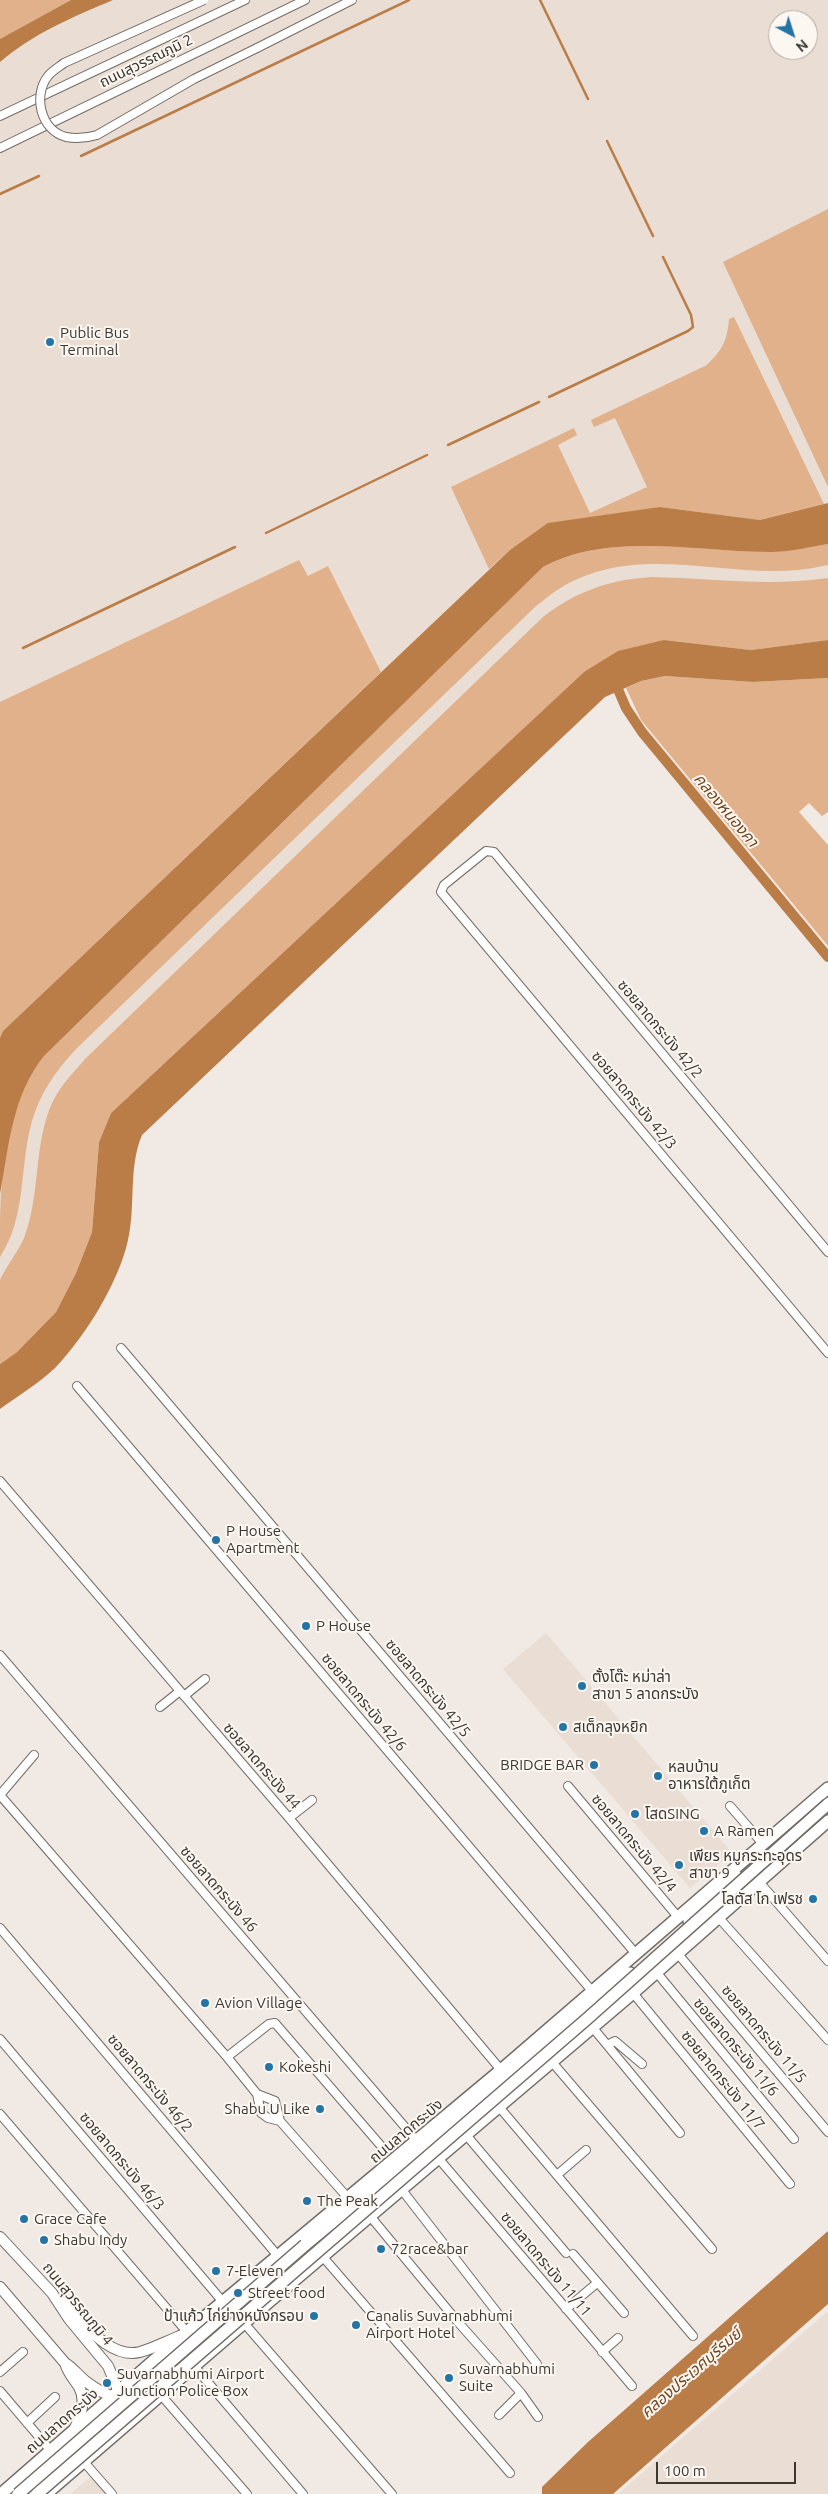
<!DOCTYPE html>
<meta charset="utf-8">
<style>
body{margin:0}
#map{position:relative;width:828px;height:2494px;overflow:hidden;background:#f0e9e4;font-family:Ubuntu,sans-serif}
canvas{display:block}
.north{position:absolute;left:768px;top:10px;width:50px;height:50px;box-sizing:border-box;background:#fdf7f1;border:1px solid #afaaa6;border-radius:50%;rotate:140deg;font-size:14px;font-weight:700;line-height:20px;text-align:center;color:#3a3735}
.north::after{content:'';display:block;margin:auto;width:18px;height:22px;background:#2474a6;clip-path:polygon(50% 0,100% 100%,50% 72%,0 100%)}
.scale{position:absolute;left:656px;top:2462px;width:140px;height:22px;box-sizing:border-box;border:2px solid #3a3735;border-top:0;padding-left:6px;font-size:15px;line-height:18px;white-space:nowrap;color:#3a3735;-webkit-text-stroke:4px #fdf7f1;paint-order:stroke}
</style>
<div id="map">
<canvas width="828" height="2494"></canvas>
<div class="north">N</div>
<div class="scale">100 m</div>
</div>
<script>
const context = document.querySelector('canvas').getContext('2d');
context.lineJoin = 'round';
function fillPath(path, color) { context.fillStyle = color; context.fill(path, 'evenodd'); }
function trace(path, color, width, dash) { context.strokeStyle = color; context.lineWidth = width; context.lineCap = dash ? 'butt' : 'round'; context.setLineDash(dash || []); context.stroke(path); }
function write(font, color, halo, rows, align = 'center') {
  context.font = font + ' Ubuntu,"Noto Sans Thai",sans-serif'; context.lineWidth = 4; context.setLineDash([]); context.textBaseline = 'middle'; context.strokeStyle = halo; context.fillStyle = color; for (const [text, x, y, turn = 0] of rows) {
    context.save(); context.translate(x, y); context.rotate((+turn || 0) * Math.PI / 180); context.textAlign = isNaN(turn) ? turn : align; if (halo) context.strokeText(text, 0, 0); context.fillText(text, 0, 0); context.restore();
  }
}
const built = new Path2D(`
 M 0,0 L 828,0 L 828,616 L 701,620 L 101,1096 L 0,1331 ZM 778,20 L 808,20 L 808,50 L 778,50 Z
 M 546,1633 L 732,1853 L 690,1888 L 503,1669 Z
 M 828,2311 L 828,2494 L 618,2494 Z
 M 93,2475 L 110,2494 L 70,2494 Z`);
const green = new Path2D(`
 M 0,0 L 71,0 L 0,39 Z
 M 828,209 L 828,487 L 723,262 Z
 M 734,317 L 824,504 L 760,520 L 660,507 L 510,550 L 489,569 L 451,487 L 574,428 L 577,435 L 558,445 L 590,513 L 647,487 L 615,418 L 594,427 L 591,420 L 707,365 C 723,349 727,341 729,319 Z
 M 828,544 L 828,565 C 818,567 808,569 798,570 C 719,577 636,543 562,587 C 553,592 544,600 535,607 L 75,1050 C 56,1071 40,1093 32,1121 C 19,1167 27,1216 0,1257 C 0,1190 0,1111 44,1056 L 543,567 C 610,531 699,552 772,552 C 790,552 810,547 828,544 Z
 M 299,560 L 308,576 L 328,566 L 381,672 L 3,1031 L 0,1038 L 0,702 Z
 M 651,577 C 710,578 768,587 828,578 L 828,640 L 751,650 L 664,640 L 584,672 L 111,1113 L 99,1142 L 92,1232 L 76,1273 L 56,1312 L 17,1352 L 0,1364 C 0,1337 0,1308 0,1281 C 1,1274 20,1249 24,1238 C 41,1194 33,1143 53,1101 C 61,1085 74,1072 85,1059 L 543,617 C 576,591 610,580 651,577 Z
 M 665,676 L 753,682 L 828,678 L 828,812 L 822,816 L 809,803 L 799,812 L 828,845 L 828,946 L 641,720 L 626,688 L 641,681 Z`);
const water = new Path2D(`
 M 71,0 L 113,0 C 73,17 34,33 0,62 L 0,39 Z
 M 828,503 L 828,544 C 810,547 790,552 772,552 C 699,552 609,531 543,567 L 44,1056 C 12,1096 9,1145 0,1194 L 0,1038 L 3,1031 L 510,550 L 548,523 L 660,507 L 760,520 Z
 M 664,640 L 751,650 L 828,640 L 828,678 L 753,682 L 665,676 L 641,681 L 605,697 L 142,1135 C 128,1168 136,1205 128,1240 C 119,1282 85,1337 55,1368 C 39,1383 18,1396 0,1409 L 0,1364 L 17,1352 L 56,1312 L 76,1273 L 92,1232 L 99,1142 L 111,1113 L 584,672 L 618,651 Z
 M 828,2231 L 828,2304 L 613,2494 L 542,2494 L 542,2487 L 588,2442 Z`);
const stream = new Path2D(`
 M 540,0 L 588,99
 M 607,141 L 653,236
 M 81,156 L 409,0
 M 0,194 L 39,176
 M 549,397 L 688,331 L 693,327 L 691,315 L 663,257
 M 448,445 L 539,402
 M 266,533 L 427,455
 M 23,648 L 235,547`);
const canal = new Path2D(`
 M 614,680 L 626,708 L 642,732 L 828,957`);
const street = new Path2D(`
 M 257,48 L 352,0
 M 0,116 L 245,0
 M 0,148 L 305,0
 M 828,1252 L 494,852 L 486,851 L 444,885 L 441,892 L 828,1353
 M 121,1348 L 636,1954
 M 77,1386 L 592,1991
 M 0,1481 L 289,1818 L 501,2070
 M 0,1655 L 417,2141
 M 184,1696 L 205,1679
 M 160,1707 L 180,1691
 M 568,1786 L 678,1917
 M 0,1795 L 227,2057 L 257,2094 L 261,2113 L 268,2118 L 280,2121
 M 0,1795 L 34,1755
 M 730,1806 L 764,1845
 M 289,1818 L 312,1800
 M 760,1883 L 828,1961
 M 719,1918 L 828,2040
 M 0,1928 L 278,2256
 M 678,1954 L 828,2132
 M 657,1973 L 794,2139
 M 633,1993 L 790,2184
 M 593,2028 L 680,2133
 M 0,2039 L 223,2302
 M 607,2045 L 615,2041 L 642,2064
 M 227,2057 L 269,2024 L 275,2023 L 382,2147
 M 552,2062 L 712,2249
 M 257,2094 L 275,2101 L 280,2121
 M 500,2108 L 693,2336
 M 0,2114 L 187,2332
 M 280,2121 L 348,2198
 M 467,2136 L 566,2253
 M 439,2159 L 632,2386
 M 557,2175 L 586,2150
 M 402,2190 L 537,2364
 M 370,2216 L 457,2321 L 521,2393 L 538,2417
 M 573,2254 L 624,2313
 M 323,2257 L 510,2473
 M 566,2309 L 597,2283
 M 244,2323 L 392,2494
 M 602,2352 L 618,2338
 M 194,2366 L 303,2494
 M 0,2372 L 23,2352
 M 0,2391 L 51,2451
 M 161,2395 L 247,2494
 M 499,2415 L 521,2393
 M 27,2423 L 55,2397
 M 84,2462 L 112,2494`);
const secondary = new Path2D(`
 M 0,2237 L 52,2293 L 69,2319 L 108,2366 L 119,2392 L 119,2410 L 112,2428
 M 0,2287 L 65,2363 C 74,2368 79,2377 88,2383 C 103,2395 127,2403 146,2403
 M 60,2300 C 82,2319 108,2360 140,2352 C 154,2348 167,2341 180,2336
 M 65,2363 C 68,2373 73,2378 79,2387 C 87,2401 80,2417 74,2430`);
const primary = new Path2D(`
 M 689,1921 L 725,1887 L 735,1874
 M 305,2245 L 431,2142 L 630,1973
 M 1,2494 L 183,2335 L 501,2070 L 828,1788
 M 46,2494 L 244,2323 L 633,1993 L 828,1821`);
const streetBridge = new Path2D(`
 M 204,0 L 64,63 C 59,67 52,71 48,76 C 33,95 40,130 66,137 C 77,139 87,138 97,135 L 194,79 L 257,48`);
const primaryBridge = new Path2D(`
 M 18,2494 L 305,2245
 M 37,2494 L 588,2018 L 828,1804`);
const markers = [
 [50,342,5,"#2474a6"],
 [216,1540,5,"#2474a6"],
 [306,1626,5,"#2474a6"],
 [582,1686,5,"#2474a6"],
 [563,1727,5,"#2474a6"],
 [594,1765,5,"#2474a6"],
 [658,1776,5,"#2474a6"],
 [635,1814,5,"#2474a6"],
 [704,1831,5,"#2474a6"],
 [679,1865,5,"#2474a6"],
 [813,1899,5,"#2474a6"],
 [205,2003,5,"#2474a6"],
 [269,2067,5,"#2474a6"],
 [320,2109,5,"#2474a6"],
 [307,2201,5,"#2474a6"],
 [24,2219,5,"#2474a6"],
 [44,2240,5,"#2474a6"],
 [381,2249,5,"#2474a6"],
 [216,2271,5,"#2474a6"],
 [238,2293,5,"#2474a6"],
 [314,2316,5,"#2474a6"],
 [356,2325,5,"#2474a6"],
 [449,2378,5,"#2474a6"],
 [107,2383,5,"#2474a6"]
];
const streetNames = [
 ["ถนนสุวรรณภูมิ 2",146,61,-26],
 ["ซอยลาดกระบัง 42/2",660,1029,50],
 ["ซอยลาดกระบัง 42/3",634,1100,50],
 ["ซอยลาดกระบัง 42/5",428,1688,50],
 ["ซอยลาดกระบัง 42/6",364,1702,50],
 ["ซอยลาดกระบัง 44",262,1766,49],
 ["ซอยลาดกระบัง 42/4",634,1843,50],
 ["ซอยลาดกระบัง 46",219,1889,49],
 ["ซอยลาดกระบัง 11/5",764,2034,50],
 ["ซอยลาดกระบัง 11/6",736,2047,50],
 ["ซอยลาดกระบัง 11/7",723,2080,51],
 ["ซอยลาดกระบัง 46/2",150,2083,50],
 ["ถนนลาดกระบัง",406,2131,-40],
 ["ซอยลาดกระบัง 46/3",122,2161,50],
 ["ซอยลาดกระบัง 11/11",546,2264,50],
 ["ถนนสุวรรณภูมิ 4",78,2304,51],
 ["ถนนลาดกระบัง",62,2421,-41]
];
const poiNames = [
 ["Public Bus",60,333],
 ["Terminal",60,350],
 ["P House",226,1531],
 ["Apartment",226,1548],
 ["P House",316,1626],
 ["ตั้งโต๊ะ หม่าล่า",592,1677],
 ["สาขา 5 ลาดกระบัง",592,1694],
 ["สเต็กลุงหยิก",573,1727],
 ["BRIDGE BAR",584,1765,"right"],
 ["หลบบ้าน",668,1767],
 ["อาหารใต้ภูเก็ต",668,1784],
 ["โสดSING",645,1814],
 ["A Ramen",714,1831],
 ["เพียร หมูกระทะอุดร",689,1856],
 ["สาขา 9",689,1873],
 ["โลตัส โก เฟรช",803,1899,"right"],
 ["Avion Village",215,2003],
 ["Kokeshi",279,2067],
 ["Shabu U Like",310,2109,"right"],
 ["The Peak",317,2201],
 ["Grace Cafe",34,2219],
 ["Shabu Indy",54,2240],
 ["72race&bar",391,2249],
 ["7-Eleven",226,2271],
 ["Street food",248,2293],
 ["ป้าแก้ว ไก่ย่างหนังกรอบ",304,2316,"right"],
 ["Canalis Suvarnabhumi",366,2316],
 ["Airport Hotel",366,2333],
 ["Suvarnabhumi",459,2369],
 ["Suite",459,2386],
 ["Suvarnabhumi Airport",117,2374],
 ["Junction Police Box",117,2391]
];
const waterNames = [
 ["คลองหนองคา",726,810,50],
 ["คลองประเวศบุรีรมย์",691,2373,-41]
];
fillPath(built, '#eaddd3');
fillPath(green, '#e0b18a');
fillPath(water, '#ba7d47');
trace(stream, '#ba7d47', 2.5);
trace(canal, '#ba7d47', 10);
trace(street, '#726c67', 10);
trace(secondary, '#726c67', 12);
trace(primary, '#726c67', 14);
trace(street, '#fff', 8);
trace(secondary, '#fff', 10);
trace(primary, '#fff', 11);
trace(streetBridge, '#726c67', 10, []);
trace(primaryBridge, '#726c67', 14, []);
trace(streetBridge, '#fff', 8);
trace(primaryBridge, '#fff', 11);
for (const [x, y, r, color] of markers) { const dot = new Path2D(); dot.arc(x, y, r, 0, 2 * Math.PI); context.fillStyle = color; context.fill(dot); trace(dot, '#fdf7f1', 2); }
write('15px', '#3a3735', '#fdf7f1', streetNames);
write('15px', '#3a3735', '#fdf7f1', poiNames, 'left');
write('italic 16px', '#72471f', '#fdf7f1', waterNames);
</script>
